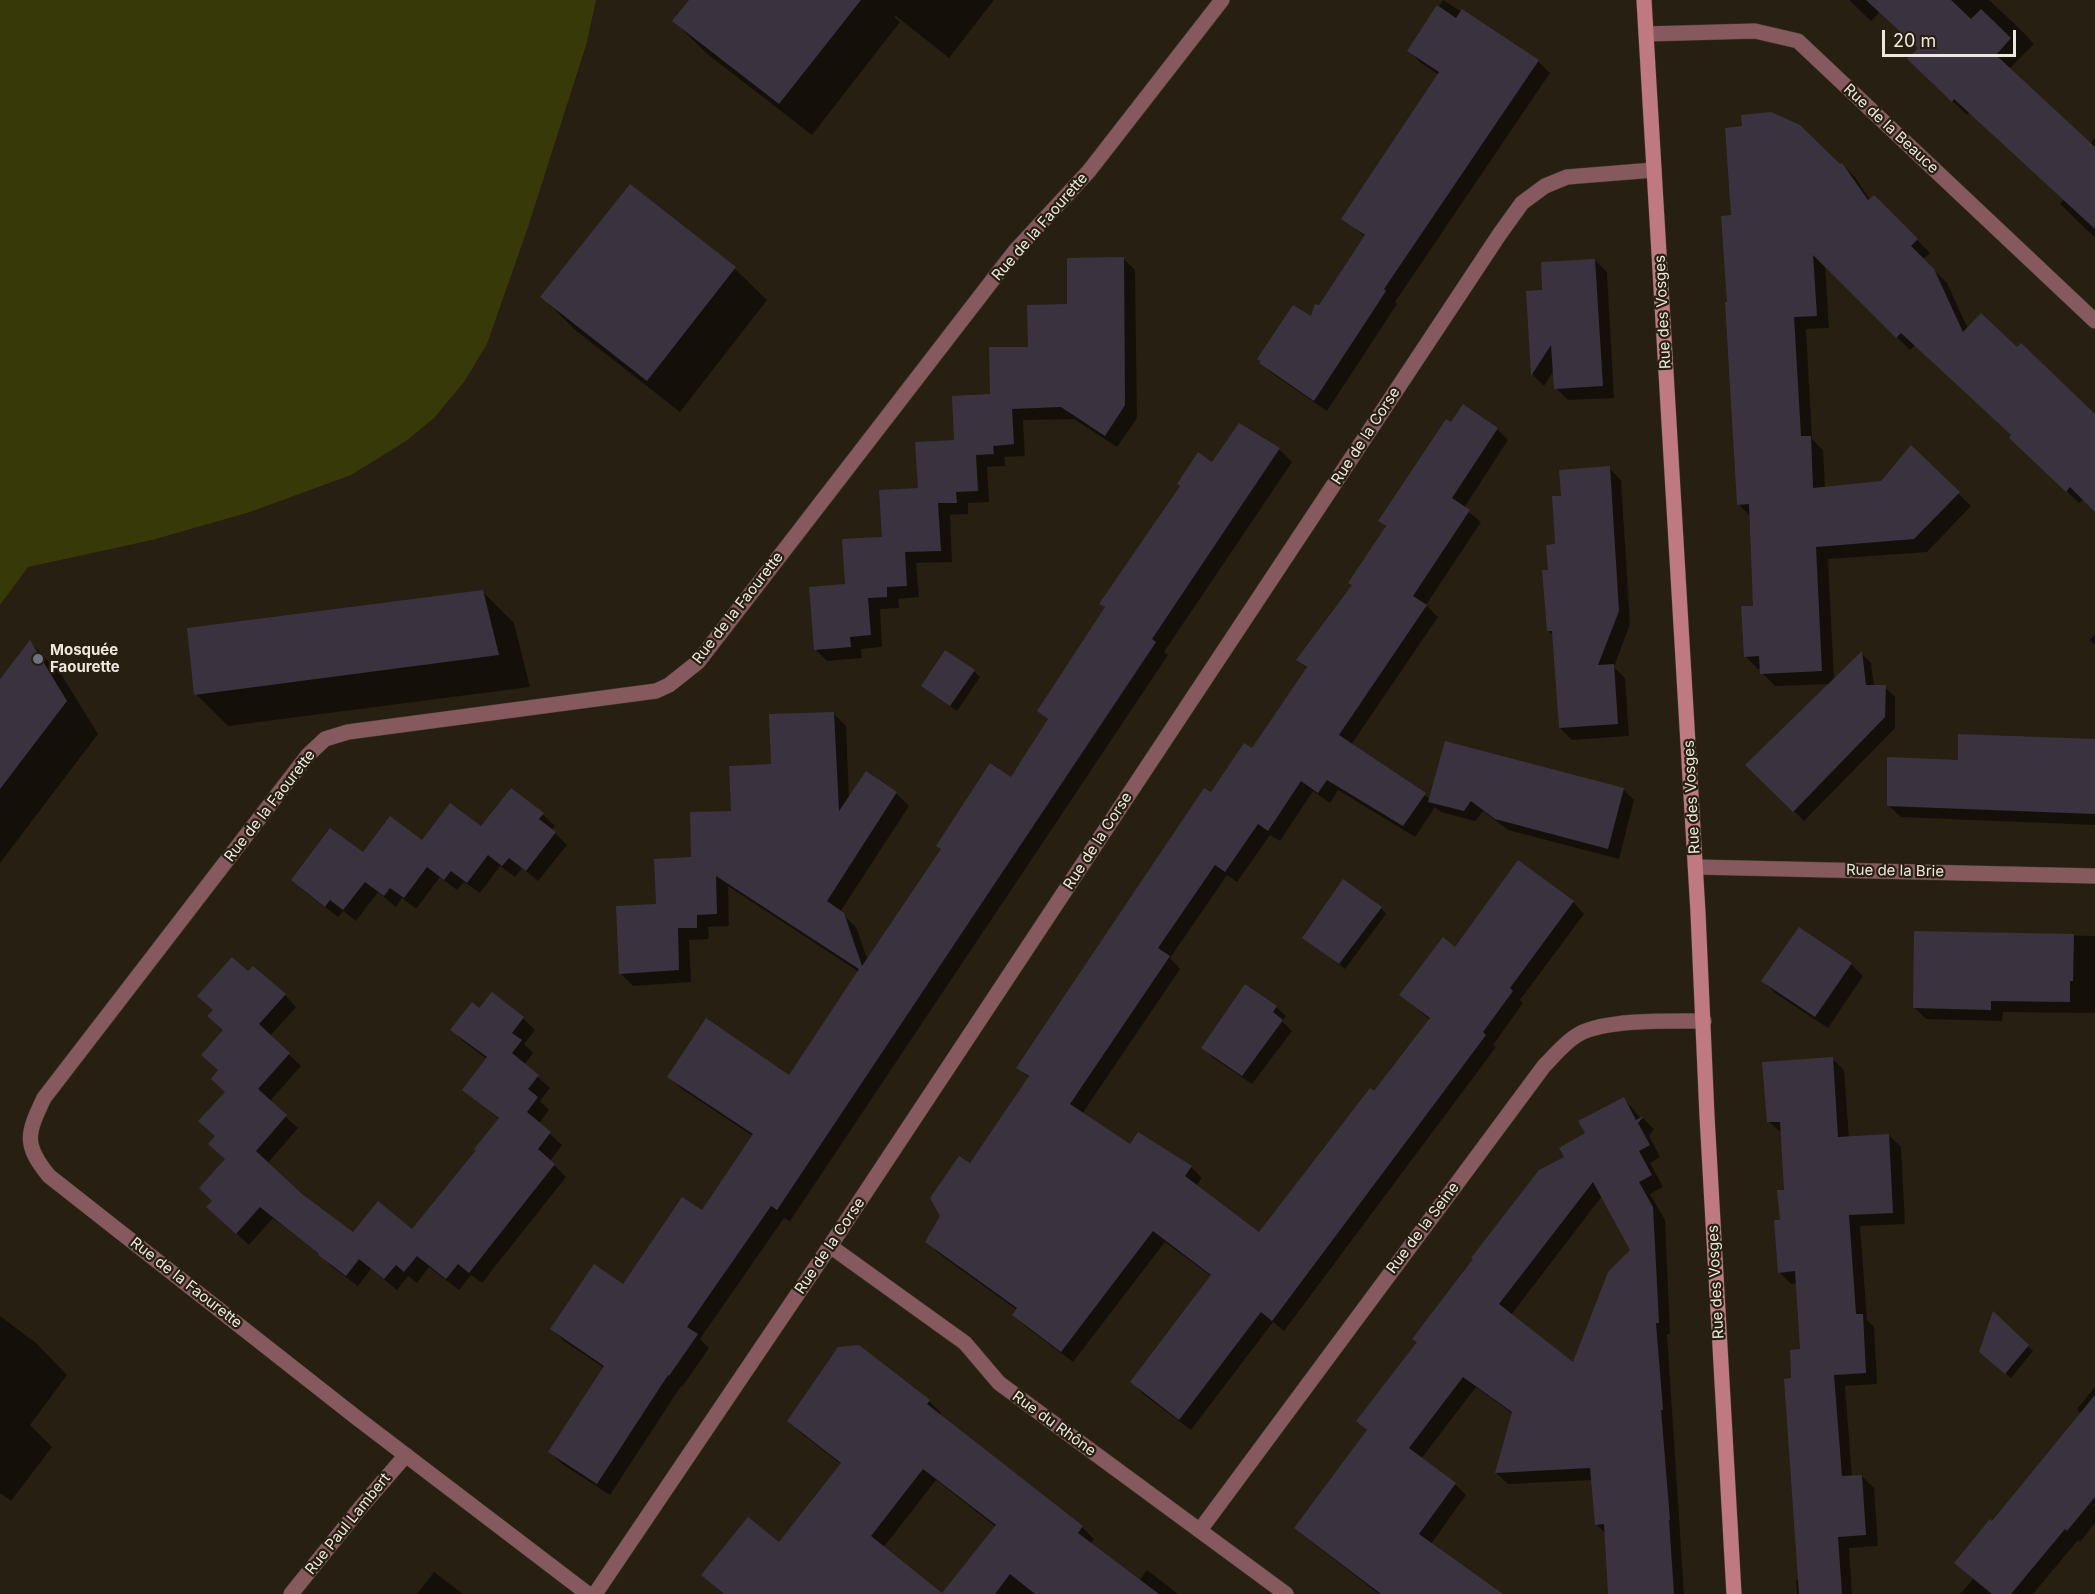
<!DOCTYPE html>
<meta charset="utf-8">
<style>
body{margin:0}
#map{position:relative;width:2095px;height:1594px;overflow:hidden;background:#271f11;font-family:Inter,sans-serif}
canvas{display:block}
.scale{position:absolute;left:1882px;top:30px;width:134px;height:27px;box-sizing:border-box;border:3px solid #ede7de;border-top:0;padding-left:8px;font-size:18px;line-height:21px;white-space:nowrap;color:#ede7de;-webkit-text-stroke:4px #271f11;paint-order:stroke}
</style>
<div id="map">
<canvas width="2095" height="1594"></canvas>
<div class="scale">20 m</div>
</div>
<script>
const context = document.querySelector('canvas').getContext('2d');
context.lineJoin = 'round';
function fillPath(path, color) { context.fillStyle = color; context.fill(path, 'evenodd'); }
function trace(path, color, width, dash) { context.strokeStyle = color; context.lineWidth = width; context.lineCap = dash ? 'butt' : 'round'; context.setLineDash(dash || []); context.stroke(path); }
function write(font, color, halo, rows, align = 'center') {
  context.font = font + ' Inter,sans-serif'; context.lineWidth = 4.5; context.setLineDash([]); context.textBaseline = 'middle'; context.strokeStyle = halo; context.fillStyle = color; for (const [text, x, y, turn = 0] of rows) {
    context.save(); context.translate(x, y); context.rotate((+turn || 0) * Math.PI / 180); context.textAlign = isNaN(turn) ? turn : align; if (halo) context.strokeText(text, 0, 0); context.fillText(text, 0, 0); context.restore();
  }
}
const green = new Path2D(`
 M 0,0 L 596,0 L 587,42 L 528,227 L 487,344 L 464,382 L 434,418 L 406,441 L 351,475 L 250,512 L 152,540 L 28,567 L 0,605 Z`);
const shadow = new Path2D(`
 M 691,0 L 994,0 L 949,58 L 896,16 L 894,17 L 900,22 L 812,135 L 706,53 L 674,21 Z
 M 1443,0 L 1538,61 L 1550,73 L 1395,302 L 1397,304 L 1327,411 L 1273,374 L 1261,363 L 1312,319 L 1365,237 L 1343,218 L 1439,75 L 1421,63 L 1409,51 Z
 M 1849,0 L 1989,0 L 2020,29 L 2034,44 L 2009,69 L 2090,144 L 2095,138 L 2095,238 L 2060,204 L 2064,199 L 1970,112 L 1967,115 L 1923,73 L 1919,48 L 1880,12 L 1871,21 Z
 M 1842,164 L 1855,177 L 1870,200 L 1874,197 L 1930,253 L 1923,259 L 1947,283 L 1968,329 L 2095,416 L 2095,510 L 2084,499 L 2079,503 L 2023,450 L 2012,436 L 1915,345 L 1910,350 L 1825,265 L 1829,328 L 1806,329 L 1812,439 L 1823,450 L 1825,488 L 1881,483 L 1911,447 L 1971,506 L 1927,552 L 1828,559 L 1834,680 L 1862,654 L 1871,663 L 1874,686 L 1885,687 L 1895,697 L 1895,728 L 1804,821 L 1747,765 L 1831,684 L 1775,686 L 1762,673 L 1761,669 L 1758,669 L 1745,656 L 1754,608 L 1751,517 L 1738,504 L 1733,217 Z
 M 630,186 L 735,269 L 767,300 L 680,412 L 574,329 L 542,297 Z
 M 1123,258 L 1135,270 L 1137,418 L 1117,447 L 1074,419 L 1023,420 L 1025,456 L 1004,457 L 1005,466 L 987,467 L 989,502 L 968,503 L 968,514 L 950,515 L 952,562 L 916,563 L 919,597 L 898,599 L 899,608 L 880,609 L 882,647 L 861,649 L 862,658 L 827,661 L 815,649 L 846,586 L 955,441 L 1029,348 L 1068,305 Z
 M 1595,260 L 1607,272 L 1614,398 L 1568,400 L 1556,388 L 1554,370 L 1544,386 L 1533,375 L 1528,292 L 1544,292 Z
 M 1451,424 L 1497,429 L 1508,440 L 1464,508 L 1481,522 L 1426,605 L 1438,617 L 1351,745 L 1430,799 L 1623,789 L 1634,800 L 1619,859 L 1508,830 L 1483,811 L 1475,821 L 1441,812 L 1435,807 L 1415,837 L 1338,790 L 1330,803 L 1313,791 L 1280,841 L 1270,835 L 1237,882 L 1227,875 L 1170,958 L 1180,969 L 1082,1114 L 1130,1146 L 1191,1167 L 1202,1178 L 1196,1186 L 1259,1234 L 1374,1093 L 1430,1020 L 1401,995 L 1456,949 L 1573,902 L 1584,914 L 1520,1000 L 1523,1003 L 1493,1045 L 1496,1047 L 1284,1331 L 1273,1322 L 1191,1430 L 1143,1394 L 1132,1382 L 1212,1277 L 1165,1242 L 1073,1362 L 1025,1326 L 1014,1314 L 1017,1310 L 938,1253 L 927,1241 L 970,1165 L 1029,1078 L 1018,1068 L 1252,750 L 1307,669 L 1298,660 L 1353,586 L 1387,528 L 1380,521 Z
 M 1239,425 L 1279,449 L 1292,462 L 1164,652 L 1168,655 L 790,1221 L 784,1218 L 700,1339 L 709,1348 L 682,1387 L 681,1386 L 610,1495 L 562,1464 L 550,1452 L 604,1368 L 564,1341 L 552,1329 L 624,1286 L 702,1212 L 753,1136 L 682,1089 L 669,1076 L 790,1077 L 859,972 L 728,886 L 729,926 L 708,927 L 709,939 L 689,940 L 691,982 L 633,986 L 620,973 L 657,905 L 693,858 L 773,765 L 833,713 L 846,726 L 849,798 L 866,774 L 896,793 L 909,806 L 840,912 L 856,927 L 868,961 L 1011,779 L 1049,721 L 1039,711 L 1106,608 L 1101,603 L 1212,464 Z
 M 1609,468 L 1621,480 L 1630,624 L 1614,667 L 1625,678 L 1629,736 L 1572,740 L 1560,728 L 1554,636 L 1548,631 L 1550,571 L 1557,545 L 1562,497 Z
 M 482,591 L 514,623 L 530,687 L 228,726 L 196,694 Z
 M 2095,634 L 2095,645 L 2089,640 Z
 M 30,642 L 61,674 L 98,734 L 0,863 L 0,681 Z
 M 974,671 L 980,677 L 957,711 L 923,686 Z
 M 2095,740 L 2095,825 L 1901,817 L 1888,805 L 1959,762 Z
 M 511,790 L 543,815 L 555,826 L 552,830 L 567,845 L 538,881 L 522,868 L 515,877 L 500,866 L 480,893 L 464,882 L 457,890 L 440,877 L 416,909 L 402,898 L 396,907 L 378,892 L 356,921 L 343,911 L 338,917 L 305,892 L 293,880 L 363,854 L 481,828 Z
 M 1381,908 L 1386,914 L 1345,969 L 1310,943 Z
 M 1800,929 L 1851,964 L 1863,976 L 1828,1028 L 1775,993 L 1763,981 Z
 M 1915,932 L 2095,936 L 2095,1013 L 2003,1012 L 2002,1021 L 1926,1019 L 1914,1007 Z
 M 248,973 L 285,995 L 296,1007 L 270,1036 L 301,1066 L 269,1102 L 298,1128 L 267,1164 L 301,1195 L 354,1234 L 412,1231 L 478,1150 L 500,1120 L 464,1090 L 487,1059 L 464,1042 L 452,1030 L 480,1010 L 492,994 L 523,1018 L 535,1030 L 524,1044 L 533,1053 L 524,1065 L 550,1088 L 540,1101 L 549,1110 L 539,1124 L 562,1145 L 550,1161 L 566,1177 L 482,1283 L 471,1275 L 459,1290 L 429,1267 L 417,1283 L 408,1276 L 397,1290 L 371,1269 L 358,1286 L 332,1267 L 320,1255 L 273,1218 L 249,1245 L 220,1218 L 214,1201 L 227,1160 L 216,1137 L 227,1093 L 220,1071 L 225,1031 Z
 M 1276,1007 L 1286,1016 L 1282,1021 L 1292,1031 L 1252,1084 L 1212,1057 L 1203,1047 Z
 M 1832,1058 L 1844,1070 L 1849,1138 L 1889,1135 L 1901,1147 L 1905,1224 L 1860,1226 L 1867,1320 L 1874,1327 L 1877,1384 L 1845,1386 L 1852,1477 L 1862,1476 L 1874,1488 L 1878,1546 L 1849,1548 L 1852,1594 L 1797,1594 L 1796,1580 L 1799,1580 L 1793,1379 L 1802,1350 L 1798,1283 L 1791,1284 L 1779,1272 L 1781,1221 L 1786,1191 L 1782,1133 L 1769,1122 Z
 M 1624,1099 L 1635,1111 L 1640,1119 L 1643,1118 L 1654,1129 L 1649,1136 L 1660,1157 L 1650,1163 L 1663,1187 L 1650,1194 L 1665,1220 L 1670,1334 L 1667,1334 L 1684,1594 L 1610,1594 L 1606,1534 L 1596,1524 L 1593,1480 L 1508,1484 L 1496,1473 L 1513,1414 L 1476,1387 L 1421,1459 L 1455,1484 L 1466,1495 L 1431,1544 L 1491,1594 L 1379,1594 L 1308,1539 L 1296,1527 L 1368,1431 L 1358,1421 L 1566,1158 L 1587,1134 ZM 1602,1196 L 1632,1250 L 1574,1364 L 1511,1315 Z
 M 1994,1314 L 2033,1351 L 2011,1378 L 1986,1357 Z
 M 0,1316 L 36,1343 L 67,1375 L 30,1425 L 52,1447 L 11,1501 L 0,1493 Z
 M 2095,1387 L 2095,1523 L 2080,1542 L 2078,1540 L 2033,1594 L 1960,1594 L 1973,1579 L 1956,1563 L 1993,1523 L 2081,1414 L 2077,1409 Z
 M 929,1401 L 941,1413 L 939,1416 L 1082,1527 L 1094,1539 L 1090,1544 L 1139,1581 L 1147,1570 L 1178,1594 L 946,1594 L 996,1527 L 936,1480 L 883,1548 L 936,1594 L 723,1594 L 703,1575 L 779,1544 L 842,1465 L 801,1433 L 789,1421 Z
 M 434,1572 L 463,1594 L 417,1594 Z`);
const building = new Path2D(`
 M 689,0 L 861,0 L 779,104 L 672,21 Z
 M 1866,0 L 1951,0 L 1971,19 L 1981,9 L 2011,38 L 1996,55 L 2095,147 L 2095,229 L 1954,99 L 1952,102 L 1907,59 L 1918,48 Z
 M 1437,5 L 1456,18 L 1462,9 L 1539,60 L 1384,289 L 1386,291 L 1314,401 L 1259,363 L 1261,361 L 1257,359 L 1293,305 L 1311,316 L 1315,304 L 1319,305 L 1365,235 L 1341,219 L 1439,72 L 1407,51 Z
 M 1771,112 L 1800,125 L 1840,164 L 1842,163 L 1868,200 L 1874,195 L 1918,239 L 1911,246 L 1934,269 L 1963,332 L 1981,313 L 2017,347 L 2021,343 L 2095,414 L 2095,512 L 2070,487 L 2066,492 L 2009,438 L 2011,435 L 1901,333 L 1896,338 L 1813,255 L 1817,316 L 1794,317 L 1801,436 L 1811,436 L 1813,488 L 1881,481 L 1911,445 L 1960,492 L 1914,539 L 1816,547 L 1822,671 L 1760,674 L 1759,656 L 1744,657 L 1741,606 L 1753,606 L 1749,504 L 1737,505 L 1725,302 L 1727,302 L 1721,216 L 1731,215 L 1725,128 L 1742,126 L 1741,115 Z
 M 630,184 L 736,267 L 647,381 L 540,297 Z
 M 1124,257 L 1125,405 L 1105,436 L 1061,407 L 1012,409 L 1014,444 L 993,446 L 994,454 L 976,455 L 978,491 L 956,492 L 957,503 L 938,503 L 941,551 L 905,552 L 907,586 L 887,587 L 887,597 L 868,598 L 871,635 L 850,637 L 851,647 L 814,650 L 809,587 L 845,584 L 842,539 L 882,537 L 879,490 L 918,488 L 915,442 L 954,440 L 952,396 L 990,394 L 989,347 L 1028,347 L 1027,305 L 1067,304 L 1067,258 Z
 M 1595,259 L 1603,386 L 1554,389 L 1551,345 L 1531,376 L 1526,291 L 1542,290 L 1541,262 Z
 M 1463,404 L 1498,428 L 1452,498 L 1470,510 L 1413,596 L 1427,605 L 1339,735 L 1426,793 L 1403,826 L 1327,780 L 1318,793 L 1301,781 L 1268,831 L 1258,824 L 1225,872 L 1215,865 L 1158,948 L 1170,956 L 1070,1104 L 1130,1144 L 1138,1132 L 1192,1166 L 1185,1176 L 1259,1232 L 1370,1088 L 1374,1091 L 1430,1018 L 1399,995 L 1443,937 L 1455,947 L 1518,860 L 1574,901 L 1510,988 L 1513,991 L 1483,1032 L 1486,1035 L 1272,1321 L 1261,1312 L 1179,1420 L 1130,1382 L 1211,1275 L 1153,1231 L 1061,1352 L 1012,1315 L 1017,1308 L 925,1242 L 940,1216 L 930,1198 L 959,1156 L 970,1163 L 1029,1076 L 1016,1068 L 1204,788 L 1211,792 L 1244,743 L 1252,748 L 1307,667 L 1296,660 L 1352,585 L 1348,583 L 1386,526 L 1378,521 L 1446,419 L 1451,422 Z
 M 1239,423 L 1280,448 L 1152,639 L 1156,642 L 777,1210 L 771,1206 L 687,1327 L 698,1334 L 669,1376 L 668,1375 L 597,1484 L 548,1452 L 604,1366 L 550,1329 L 594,1264 L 623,1284 L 682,1197 L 702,1210 L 753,1134 L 667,1077 L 706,1018 L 789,1075 L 859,969 L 716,876 L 717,914 L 697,915 L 697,928 L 678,928 L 679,970 L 619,974 L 616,906 L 656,904 L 654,859 L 691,857 L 690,812 L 731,811 L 729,766 L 771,764 L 769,714 L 834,712 L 839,811 L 866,771 L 897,792 L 827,901 L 844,913 L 862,966 L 941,849 L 936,846 L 990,763 L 1011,777 L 1048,719 L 1037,711 L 1105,607 L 1099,604 L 1180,486 L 1177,484 L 1198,452 L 1212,462 Z
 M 1610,466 L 1619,611 L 1598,665 L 1614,664 L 1618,724 L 1559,728 L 1552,631 L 1547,631 L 1542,570 L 1548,570 L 1546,545 L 1555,544 L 1552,496 L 1561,496 L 1559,470 Z
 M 483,590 L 499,655 L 194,695 L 187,628 Z
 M 30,640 L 67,701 L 0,789 L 0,679 Z
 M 945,650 L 975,670 L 950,706 L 921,686 Z
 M 1862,651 L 1866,685 L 1886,685 L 1885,717 L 1793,812 L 1745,765 Z
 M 1958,734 L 2095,739 L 2095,814 L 1887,806 L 1887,757 L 1958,760 Z
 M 1445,741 L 1624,788 L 1608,849 L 1495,819 L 1471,801 L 1464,811 L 1428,802 Z
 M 511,788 L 544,813 L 539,819 L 556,832 L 526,871 L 509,858 L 502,866 L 488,855 L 467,883 L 451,871 L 444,880 L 427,867 L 404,898 L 390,888 L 384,896 L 365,882 L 343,910 L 330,900 L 325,907 L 291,880 L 330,828 L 363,852 L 390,816 L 422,840 L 450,803 L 481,826 Z
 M 1343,879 L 1382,907 L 1339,964 L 1302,938 Z
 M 1799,927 L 1852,963 L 1815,1017 L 1761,981 Z
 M 1914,931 L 2074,934 L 2073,981 L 2070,981 L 2070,1002 L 1991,1001 L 1991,1010 L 1913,1008 Z
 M 232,957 L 248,971 L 253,966 L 286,994 L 259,1024 L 290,1053 L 258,1089 L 287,1115 L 256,1151 L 302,1194 L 353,1232 L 378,1201 L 412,1229 L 476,1150 L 474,1149 L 499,1118 L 462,1090 L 487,1057 L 450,1030 L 472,1002 L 479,1008 L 492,992 L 524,1017 L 512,1033 L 522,1040 L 512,1053 L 539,1075 L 528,1089 L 538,1097 L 527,1112 L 551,1132 L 538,1149 L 555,1164 L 469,1273 L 458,1264 L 446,1279 L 417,1256 L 404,1272 L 396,1265 L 384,1279 L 359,1259 L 346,1276 L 318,1255 L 319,1254 L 260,1207 L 236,1234 L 206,1207 L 212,1201 L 199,1188 L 225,1159 L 208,1144 L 215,1136 L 198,1121 L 225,1092 L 211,1079 L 218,1070 L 201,1055 L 223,1030 L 207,1016 L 213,1010 L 197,996 Z
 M 1245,984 L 1277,1006 L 1273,1012 L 1283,1020 L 1242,1076 L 1201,1048 Z
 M 1833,1057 L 1838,1137 L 1889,1134 L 1893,1213 L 1849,1215 L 1856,1314 L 1863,1314 L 1866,1373 L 1834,1375 L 1842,1476 L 1862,1475 L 1866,1535 L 1838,1537 L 1842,1594 L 1799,1594 L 1784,1379 L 1791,1378 L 1790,1350 L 1800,1349 L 1795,1271 L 1778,1273 L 1774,1220 L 1780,1220 L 1777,1190 L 1784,1190 L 1780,1122 L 1767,1122 L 1762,1062 Z
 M 1624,1097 L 1636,1120 L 1644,1116 L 1638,1123 L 1650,1145 L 1639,1151 L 1652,1175 L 1639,1182 L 1653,1207 L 1659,1323 L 1656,1323 L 1663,1410 L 1661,1410 L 1670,1520 L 1669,1520 L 1674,1594 L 1608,1594 L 1604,1524 L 1595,1525 L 1590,1468 L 1495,1473 L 1512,1412 L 1463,1377 L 1409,1448 L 1456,1483 L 1419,1534 L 1503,1594 L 1381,1594 L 1294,1528 L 1367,1430 L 1356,1421 L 1417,1342 L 1412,1339 L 1473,1259 L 1471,1258 L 1539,1170 L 1564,1157 L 1559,1148 L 1585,1133 L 1578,1121 ZM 1593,1182 L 1630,1250 L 1608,1272 L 1573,1362 L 1499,1304 Z
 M 1993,1311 L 2029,1345 L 2005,1374 L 1979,1352 Z
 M 859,1345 L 930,1400 L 927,1404 L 1083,1526 L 1078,1533 L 1159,1594 L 1035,1594 L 1010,1574 L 995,1594 L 724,1594 L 701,1575 L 748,1517 L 779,1542 L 841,1463 L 787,1421 L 838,1347 ZM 923,1469 L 996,1525 L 942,1593 L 871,1536 Z
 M 2095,1395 L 2095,1497 L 2067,1531 L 2065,1529 L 2011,1594 L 1992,1594 L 1954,1563 L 1990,1519 L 1992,1521 Z`);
const street = new Path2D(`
 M 1646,34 L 1755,31 L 1798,41 L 2095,321
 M 1696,867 L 2095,876
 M 830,1246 L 965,1343 L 999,1383 L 1286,1594
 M 1200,1530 L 1544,1066 C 1554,1056 1566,1041 1579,1034 C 1607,1019 1671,1021 1704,1021
 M 291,1594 L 361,1507 L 406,1455
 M 588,1594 L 357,1418 L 49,1176 C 23,1144 27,1134 44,1098 L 308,755 L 325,739 L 348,732 L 656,691 L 669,685 L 698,662 L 1015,251 L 1089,171 L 1222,0
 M 595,1594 L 830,1246 L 1499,235 L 1522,203 L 1545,186 L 1567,177 L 1654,170`);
const secondary = new Path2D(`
 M 1644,0 L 1698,913 L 1707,1116 L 1734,1594`);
const markers = [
 [38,659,6,"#6b7280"]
];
const streetNames = [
 ["Rue de la Beauce",1891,129,43],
 ["Rue de la Faourette",1040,227,-49],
 ["Rue des Vosges",1663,312,-93],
 ["Rue de la Corse",1366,436,-57],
 ["Rue de la Faourette",738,608,-52],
 ["Rue des Vosges",1692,797,-93],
 ["Rue de la Faourette",270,806,-52],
 ["Rue de la Corse",1098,841,-57],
 ["Rue de la Brie",1895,871,1],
 ["Rue de la Seine",1423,1228,-53],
 ["Rue de la Corse",830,1246,-56],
 ["Rue des Vosges",1716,1282,-93],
 ["Rue de la Faourette",186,1283,38],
 ["Rue du Rhône",1054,1424,36],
 ["Rue Paul Lambert",348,1524,-51]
];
const poiNames = [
 ["Mosquée",50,650],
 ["Faourette",50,667]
];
fillPath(green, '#383908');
fillPath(shadow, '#0007');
fillPath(building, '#3b3240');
trace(street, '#433b2e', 16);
trace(secondary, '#433b2e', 16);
trace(street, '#85595e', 15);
trace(secondary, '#bf7981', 15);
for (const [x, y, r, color] of markers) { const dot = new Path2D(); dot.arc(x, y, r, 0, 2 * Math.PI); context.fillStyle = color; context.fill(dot); trace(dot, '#271f11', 2); }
write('15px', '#ede7de', '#271f11', streetNames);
write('bold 15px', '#ede7de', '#271f11', poiNames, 'left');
</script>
